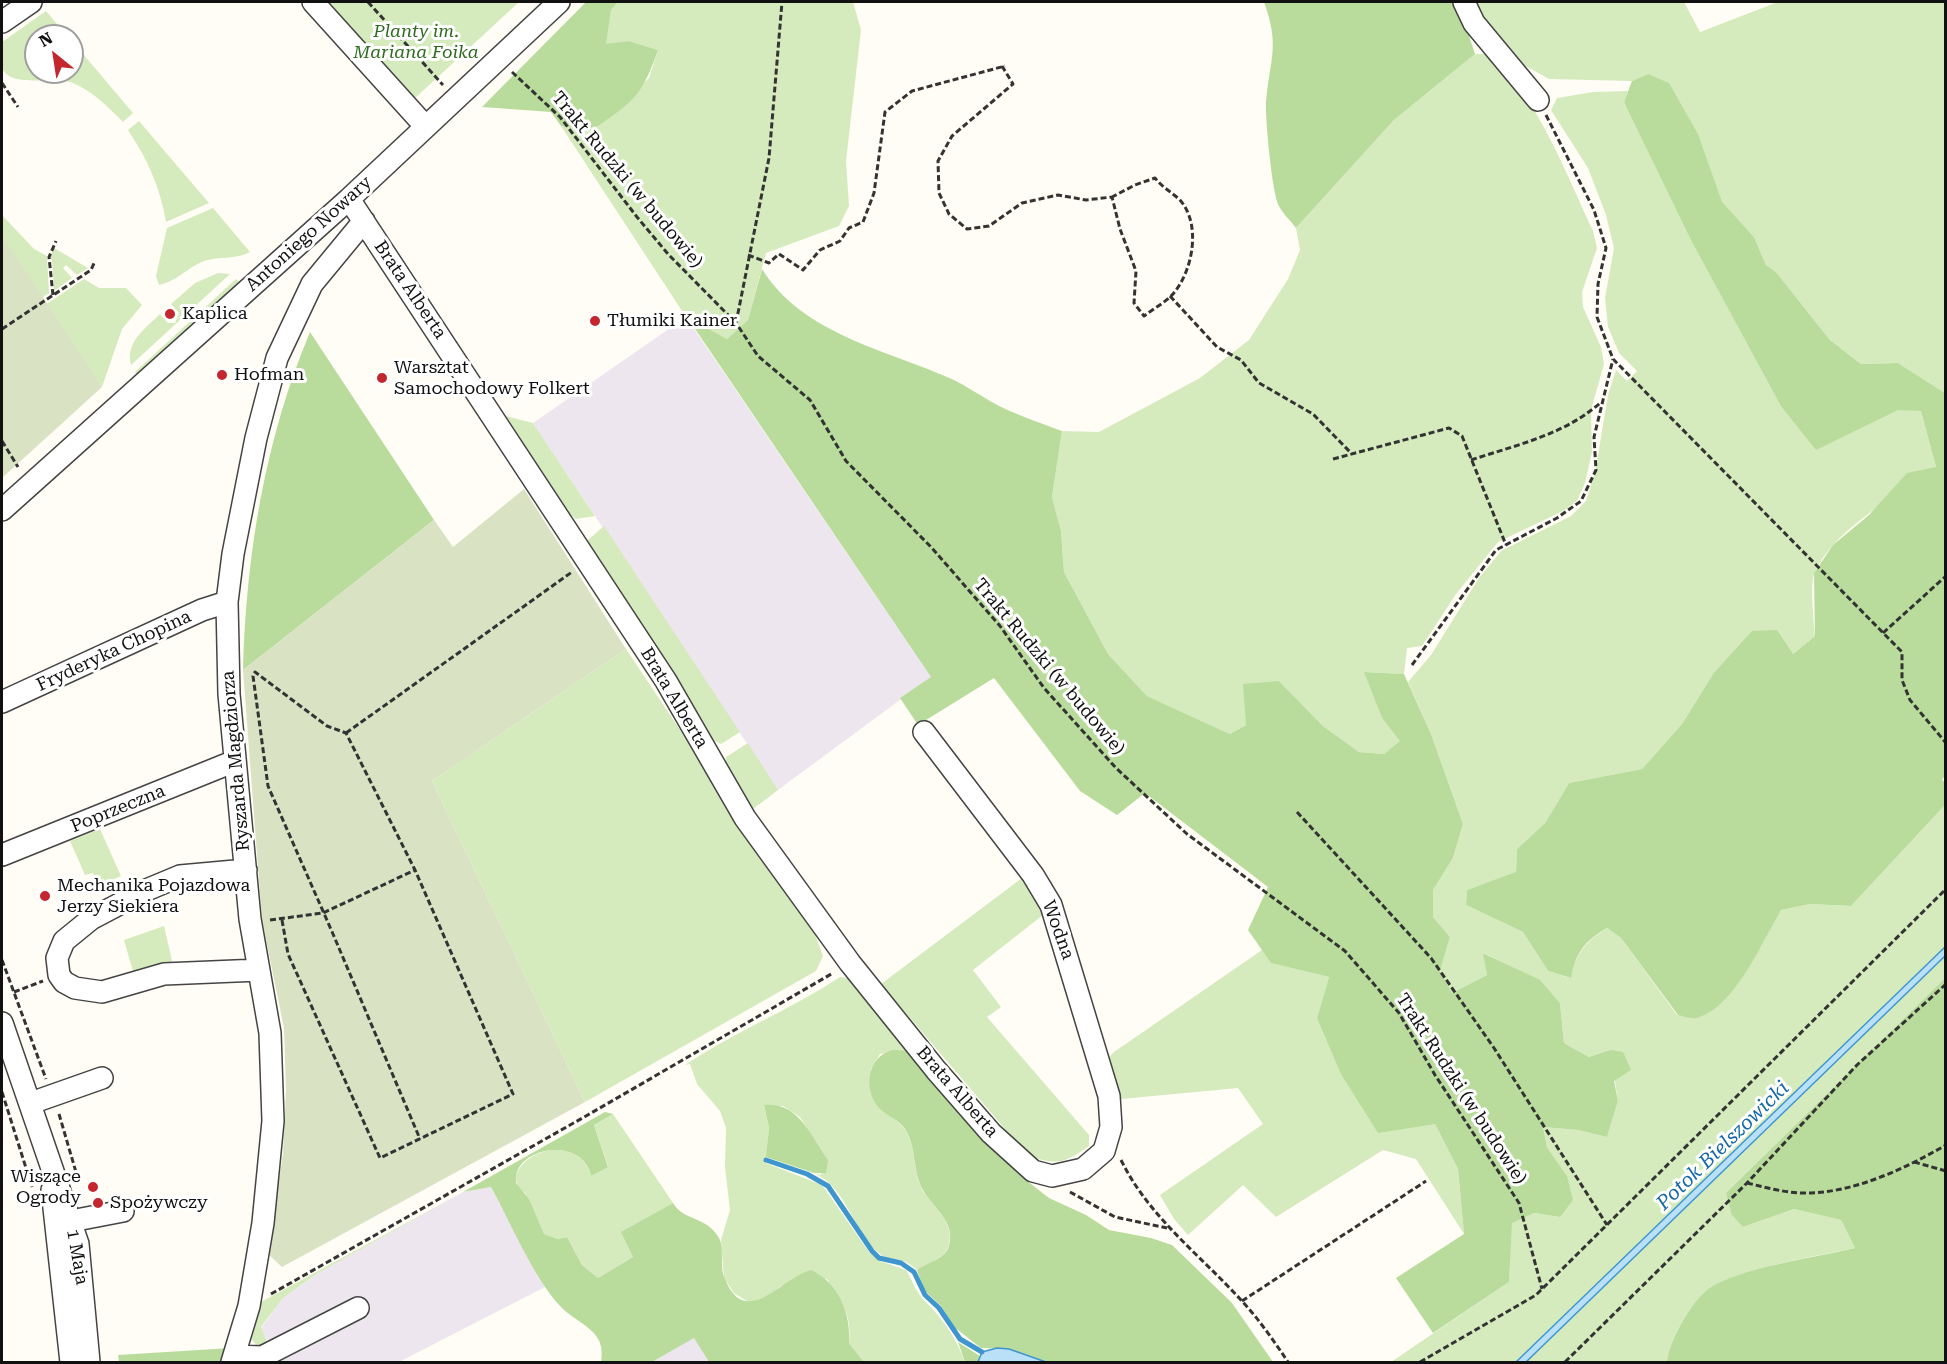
<!DOCTYPE html>
<meta charset="utf-8">
<style>
body{margin:0}
#map{position:relative;width:1947px;height:1364px;overflow:hidden;background:#fffdf5;font-family:"Roboto Serif",serif}
canvas{display:block}
.frame{position:absolute;inset:0;border:3px solid #111;pointer-events:none}
.north{position:absolute;left:24px;top:24px;width:60px;height:60px;box-sizing:border-box;background:#fff;border:2px solid #a0a0a0;border-radius:50%;rotate:330deg;font-size:16px;font-weight:700;line-height:24px;text-align:center;color:#111}
.north::after{content:'';display:block;margin:auto;width:21px;height:27px;background:#c4262e;clip-path:polygon(50% 0,100% 100%,50% 72%,0 100%)}
</style>
<div id="map">
<canvas width="1947" height="1364"></canvas>
<div class="frame"></div>
<div class="north">N</div>
</div>
<script>
const context = document.querySelector('canvas').getContext('2d');
context.lineJoin = 'round';
function fillPath(path, color) { context.fillStyle = color; context.fill(path, 'evenodd'); }
function trace(path, color, width, dash) { context.strokeStyle = color; context.lineWidth = width; context.lineCap = dash ? 'butt' : 'round'; context.setLineDash(dash || []); context.stroke(path); }
function write(font, color, halo, rows, align = 'center') {
  context.font = font + ' "Roboto Serif",serif'; context.lineWidth = 6; context.setLineDash([]); context.textBaseline = 'middle'; context.strokeStyle = halo; context.fillStyle = color; for (const [text, x, y, turn = 0] of rows) {
    context.save(); context.translate(x, y); context.rotate((+turn || 0) * Math.PI / 180); context.textAlign = isNaN(turn) ? turn : align; if (halo) context.strokeText(text, 0, 0); context.fillText(text, 0, 0); context.restore();
  }
}
const industrial = new Path2D(`
 M 686,317 L 931,677 L 778,790 L 533,423 Z
 M 491,1187 L 545,1287 L 399,1362 L 278,1362 L 261,1328 L 283,1298 L 315,1275 L 463,1192 Z
 M 694,1337 L 709,1362 L 652,1362 Z`);
const green = new Path2D(`
 M 327,2 L 519,2 L 413,100 Z
 M 618,2 L 853,2 L 861,30 L 846,161 L 849,206 L 839,226 L 766,253 L 748,320 L 727,339 L 686,317 L 561,126 L 591,131 L 649,78 L 658,50 L 629,41 L 605,45 L 611,10 Z
 M 1474,2 L 1684,2 L 1700,32 L 1778,2 L 1945,2 L 1945,394 L 1898,363 L 1861,364 L 1830,340 L 1776,272 L 1766,265 L 1754,237 L 1722,203 L 1699,136 L 1648,74 L 1632,81 L 1549,79 L 1520,63 L 1489,29 Z
 M 46,11 L 67,36 L 36,36 L 36,72 L 72,72 L 72,41 L 133,113 L 123,122 C 107,106 92,90 70,82 C 53,76 6,89 2,66 C 0,59 1,50 2,42 Z
 M 1475,54 L 1492,54 C 1539,102 1565,171 1593,231 L 1597,248 L 1582,292 L 1583,307 L 1601,347 L 1604,364 L 1591,410 L 1592,452 L 1585,483 L 1577,501 L 1563,511 L 1498,542 L 1456,594 L 1422,646 L 1407,648 L 1404,674 L 1365,672 L 1382,718 L 1401,741 L 1384,754 L 1359,752 L 1323,726 L 1279,681 L 1246,725 L 1230,734 L 1147,696 L 1108,654 L 1064,572 L 1061,531 L 1052,497 L 1062,431 L 1099,432 L 1200,378 L 1249,340 L 1288,279 L 1300,250 L 1296,228 L 1394,120 Z
 M 1628,91 L 1624,102 L 1816,449 L 1898,409 L 1921,411 L 1936,467 C 1899,494 1834,529 1815,572 C 1809,583 1814,622 1815,636 L 1793,654 L 1713,674 L 1682,724 L 1642,769 L 1569,783 L 1545,823 L 1517,849 L 1516,873 L 1467,890 L 1466,905 L 1523,932 L 1548,971 L 1570,978 C 1578,951 1583,944 1607,928 L 1621,938 L 1677,1015 L 1761,947 L 1780,910 L 1810,904 L 1851,906 L 1945,805 L 1945,947 L 1516,1362 L 1391,1362 L 1509,1282 L 1511,1222 L 1534,1213 L 1560,1217 L 1567,1176 L 1547,1147 L 1543,1127 L 1578,1130 L 1607,1137 L 1618,1101 L 1610,1050 L 1589,1057 L 1564,1043 L 1560,1003 L 1540,981 L 1484,953 L 1487,975 L 1452,993 L 1440,971 L 1450,937 L 1433,917 L 1433,890 L 1453,858 L 1463,824 L 1431,734 L 1408,682 L 1431,655 L 1479,578 L 1501,551 L 1571,516 L 1586,501 L 1595,473 L 1608,395 L 1616,370 L 1627,381 L 1637,371 L 1619,353 L 1608,327 L 1605,298 L 1614,248 L 1606,215 L 1588,168 L 1551,110 L 1557,98 L 1593,92 Z
 M 139,121 L 209,203 L 166,222 C 160,187 148,160 128,130 Z
 M 213,208 L 250,252 C 236,260 219,256 204,261 C 188,267 176,282 159,285 L 156,276 L 167,228 Z
 M 2,215 L 34,249 L 47,256 L 49,293 L 41,298 L 2,235 Z
 M 54,248 L 88,268 L 77,275 L 66,265 L 63,268 L 72,278 L 54,291 L 52,260 L 50,257 Z
 M 218,273 L 230,274 L 131,365 C 125,342 145,329 160,314 L 168,323 L 175,323 L 179,313 L 171,304 L 195,283 Z
 M 84,279 L 99,288 L 126,288 L 142,305 L 122,329 L 102,387 L 45,305 Z
 M 236,279 L 241,283 L 138,377 L 135,372 Z
 M 506,416 L 533,423 L 595,516 L 576,519 L 567,512 Z
 M 604,526 L 740,732 L 721,744 L 707,738 L 587,545 L 588,540 Z
 M 626,649 L 813,929 L 823,956 L 816,971 L 585,1102 L 432,781 Z
 M 748,743 L 778,790 L 753,809 L 726,763 L 726,757 Z
 M 100,829 L 121,876 L 98,886 L 93,873 L 85,875 L 70,841 Z
 M 1026,875 L 1048,911 L 973,970 L 1001,1007 L 987,1017 L 1089,1135 L 1089,1146 C 1064,1164 1057,1165 1028,1156 L 881,984 Z
 M 164,926 L 173,965 L 134,975 L 124,940 Z
 M 1262,950 L 1272,963 L 1329,977 L 1317,1018 L 1435,1124 L 1458,1169 L 1464,1234 L 1416,1159 L 1383,1150 L 1276,1217 L 1243,1185 L 1188,1235 L 1174,1219 L 1160,1195 L 1263,1124 L 1238,1088 L 1121,1099 L 1107,1060 L 1114,1052 Z
 M 1945,956 L 1945,978 L 1726,1193 L 1743,1227 L 1794,1209 L 1841,1220 L 1855,1248 C 1820,1256 1731,1269 1706,1292 C 1688,1308 1670,1338 1667,1362 L 1526,1362 Z
 M 840,977 L 848,978 L 857,985 L 910,1051 L 880,1054 L 871,1069 L 881,1110 C 888,1115 897,1120 903,1127 C 917,1144 912,1170 922,1189 C 932,1208 955,1220 949,1245 C 946,1259 927,1262 917,1270 C 900,1254 891,1263 880,1254 C 852,1232 848,1188 814,1173 L 821,1175 L 822,1153 L 800,1117 L 783,1106 L 764,1106 L 769,1128 L 766,1163 L 822,1185 L 869,1252 L 880,1261 L 906,1270 C 912,1279 915,1291 923,1299 C 942,1318 956,1337 965,1362 L 864,1362 L 849,1343 C 852,1311 841,1304 827,1279 L 781,1286 L 773,1294 L 750,1303 L 734,1293 L 724,1278 L 721,1240 L 730,1210 L 725,1167 L 726,1128 L 720,1111 L 697,1084 L 690,1064 L 685,1065 C 734,1032 790,1010 840,977 Z
 M 613,1114 L 673,1203 L 622,1232 L 633,1257 L 598,1278 L 582,1265 L 567,1237 L 558,1239 L 544,1234 L 525,1193 L 519,1189 L 515,1178 C 525,1144 582,1138 591,1176 L 608,1166 L 594,1125 Z
 M 463,1192 L 315,1275 L 283,1298 L 261,1327 L 269,1346 C 258,1348 253,1344 249,1333 L 256,1310 L 261,1302 Z`);
const forest = new Path2D(`
 M 586,2 L 618,2 L 611,10 L 606,44 L 629,41 L 658,50 C 641,99 632,102 591,131 L 561,126 L 551,112 L 482,107 Z
 M 1264,2 L 1458,2 L 1475,54 L 1394,120 L 1296,228 C 1291,221 1283,214 1279,206 C 1272,193 1265,117 1266,101 C 1270,57 1280,47 1264,2 Z
 M 1648,74 L 1669,83 L 1699,136 L 1722,202 L 1754,237 L 1766,265 L 1776,272 L 1830,340 L 1861,364 L 1898,363 L 1946,394 L 1946,774 L 1942,780 L 1945,782 L 1945,805 L 1851,906 L 1810,904 L 1781,910 C 1763,941 1733,1010 1696,1018 C 1691,1019 1683,1016 1678,1015 L 1621,938 L 1607,928 C 1584,942 1576,952 1571,978 L 1548,971 L 1523,932 L 1466,905 L 1467,890 L 1516,872 L 1517,849 L 1545,823 L 1569,783 L 1642,769 L 1682,724 L 1713,674 L 1752,631 L 1777,630 L 1793,654 L 1815,636 L 1814,573 L 1833,545 L 1869,515 L 1907,473 L 1936,467 L 1921,411 L 1898,410 L 1816,450 L 1781,406 L 1690,238 L 1624,102 L 1632,81 Z
 M 762,269 C 803,335 888,350 954,380 C 966,386 978,394 990,401 C 1013,414 1038,422 1062,431 L 1052,497 L 1061,531 L 1064,572 L 1108,654 L 1147,696 L 1230,734 L 1246,725 L 1243,684 L 1279,681 L 1323,726 L 1359,752 L 1384,754 L 1400,741 L 1382,718 L 1364,672 L 1404,674 L 1431,734 L 1463,824 L 1453,858 L 1433,890 L 1433,917 L 1450,937 L 1440,971 L 1452,993 L 1487,975 L 1483,953 L 1540,980 L 1560,1003 L 1564,1043 L 1589,1057 L 1610,1050 L 1623,1052 L 1631,1070 L 1614,1081 L 1618,1101 L 1607,1137 L 1578,1130 L 1543,1127 L 1547,1147 L 1567,1176 L 1573,1200 L 1560,1217 L 1534,1213 L 1512,1223 L 1509,1282 L 1433,1333 L 1396,1278 L 1464,1234 L 1458,1169 L 1435,1124 L 1378,1133 L 1341,1074 L 1317,1018 L 1329,977 L 1271,963 L 1248,930 L 1268,887 L 1145,793 L 1117,815 L 1080,791 L 994,678 L 918,725 L 900,698 L 931,677 L 687,317 L 727,339 L 748,320 Z
 M 310,332 L 434,520 L 243,670 C 246,555 265,439 310,332 Z
 M 1945,978 L 1945,1362 L 1667,1362 C 1669,1341 1690,1304 1707,1290 C 1738,1267 1816,1258 1855,1248 L 1841,1220 L 1794,1209 L 1743,1227 L 1732,1215 L 1726,1193 Z
 M 893,1050 L 910,1051 L 927,1067 L 1022,1177 L 1049,1198 L 1086,1215 L 1109,1230 L 1151,1238 L 1172,1245 L 1232,1303 L 1273,1362 L 1046,1362 L 1009,1349 L 981,1348 L 954,1327 L 941,1306 L 924,1290 L 917,1270 C 927,1262 946,1259 949,1246 C 956,1221 933,1209 923,1190 C 912,1171 917,1147 905,1129 C 899,1120 887,1116 880,1109 C 862,1090 867,1056 893,1050 Z
 M 764,1105 C 799,1101 811,1137 828,1160 L 826,1173 L 814,1173 L 766,1157 L 769,1128 Z
 M 605,1112 L 613,1114 L 594,1125 L 608,1167 L 591,1176 C 582,1134 511,1148 516,1183 L 529,1199 L 544,1234 L 558,1239 L 567,1237 L 582,1265 L 598,1278 L 633,1257 L 621,1232 L 673,1203 C 683,1221 707,1216 719,1238 C 725,1249 719,1267 725,1279 C 746,1331 782,1277 811,1270 C 839,1283 851,1314 849,1343 L 864,1362 L 709,1362 L 694,1338 L 652,1362 L 601,1362 C 607,1330 580,1326 561,1307 C 534,1279 511,1223 491,1187 L 463,1192 Z
 M 958,1342 L 980,1356 L 978,1362 L 965,1362 Z
 M 231,1348 L 225,1362 L 119,1362 L 118,1355 Z`);
const cemetery = new Path2D(`
 M 2,235 L 102,387 L 2,478 Z
 M 524,489 L 626,649 L 432,781 L 585,1102 L 282,1267 L 268,1254 L 283,1154 L 286,1091 L 284,1028 L 262,920 L 243,670 L 434,520 L 453,547 Z`);
const water = new Path2D(`
 M 1945,947 L 1945,956 L 1526,1362 L 1516,1362 Z
 M 997,1348 L 1009,1349 L 1046,1362 L 978,1362 L 982,1352 Z`);
const stream = new Path2D(`
 M 766,1160 L 807,1174 L 828,1186 L 872,1251 L 879,1258 L 901,1263 L 914,1272 L 925,1295 L 939,1308 L 960,1339 L 982,1352`);
const path = new Path2D(`
 M 368,2 L 443,85
 M 1002,66 L 1013,84 L 952,136 L 938,161 L 939,193 L 949,214 L 967,229 L 989,226 L 1022,203 L 1058,195 L 1086,200 L 1112,197 L 1120,229 L 1136,271 L 1134,303 L 1144,316 C 1153,309 1166,302 1173,294 C 1193,271 1202,223 1179,199 C 1171,192 1162,187 1155,178 L 1135,185 L 1112,197
 M 512,72 L 560,117 L 637,217 L 668,254 L 736,323 L 758,356 L 810,400 L 846,461 L 931,547 L 1000,626 L 1044,688 L 1116,768 L 1187,834 L 1345,951 L 1399,1013 L 1435,1075 L 1519,1203 L 1542,1289
 M 2,83 L 18,107
 M 1546,115 L 1594,210 L 1606,248 L 1598,284 L 1597,317 L 1613,359 L 1902,652 L 1902,680 L 1910,700 L 1946,743
 M 748,255 L 769,263 L 779,254 L 803,270 L 820,250 L 840,241 L 849,228 L 863,222 L 874,193 L 885,112 L 912,91 L 1005,66
 M 53,295 L 49,257 L 56,241
 M 1170,296 L 1217,347 L 1241,360 L 1259,383 L 1313,414 L 1352,454
 M 736,323 L 769,158 L 782,2
 M 2,329 L 91,270 L 95,261
 M 2,441 L 18,467
 M 1333,459 L 1449,428 L 1462,436 L 1506,545
 M 1471,460 C 1516,445 1564,435 1600,403
 M 1883,633 L 1946,576
 M 1412,665 L 1496,550 L 1557,518 L 1581,501 L 1596,470 L 1594,437 L 1613,359
 M 346,733 L 572,572
 M 1297,812 L 1431,958 L 1494,1048 L 1607,1225
 M 270,920 L 323,913 L 415,870 L 346,733 L 327,726 L 255,672 L 253,676 L 268,786 L 333,934 L 420,1139
 M 282,920 L 288,954 L 380,1158 L 513,1094 L 415,870
 M 2,960 L 46,1079
 M 14,992 L 43,981
 M 2,1092 L 32,1187
 M 59,1114 L 78,1179
 M 1121,1160 C 1149,1217 1199,1254 1241,1300 C 1258,1318 1274,1341 1288,1362
 M 1914,1162 L 1946,1171
 M 1747,1183 C 1768,1188 1789,1194 1811,1193 C 1858,1191 1906,1168 1946,1145
 M 1070,1192 L 1115,1217 L 1167,1228
 M 271,1294 L 586,1116 L 833,973
 M 1242,1301 L 1426,1181
 M 1420,1362 L 1536,1295 L 1946,889
 M 1565,1362 L 1747,1183 L 1857,1065 L 1946,984`);
const minor = new Path2D(`
 M 313,2 L 425,126
 M 1464,2 L 1474,23 L 1538,100
 M 2,22 L 31,2
 M 349,199 L 666,681 L 745,818 L 850,963 L 936,1070 L 991,1133 L 1033,1171 L 1052,1176 L 1083,1169 L 1104,1151 L 1111,1127 L 1109,1096 L 1051,905 L 1033,875 L 924,732
 M 2,510 L 349,199 L 559,2
 M 2,702 L 202,610 L 227,602
 M 2,855 L 235,761
 M 246,870 L 180,876 L 144,891 L 91,919 L 64,941 L 57,958 L 59,975 L 64,982 L 75,988 L 102,992 L 164,974 L 259,970
 M 2,1023 L 78,1244 L 89,1362
 M 31,1103 L 102,1078
 M 52,1190 L 71,1362
 M 71,1221 L 123,1211
 M 235,1356 L 262,1357 L 358,1308
 M 232,1362 L 249,1306 L 263,1223 L 273,1121 L 270,1033 L 250,919 L 229,694 L 227,602 L 233,554 L 256,438 L 277,358 L 312,284 L 364,221`);
const markers = [
 [170,314,6,"#c4262e"],
 [595,321,6,"#c4262e"],
 [222,375,6,"#c4262e"],
 [382,378,6,"#c4262e"],
 [45,896,6,"#c4262e"],
 [93,1187,6,"#c4262e"],
 [98,1203,6,"#c4262e"]
];
const parkNames = [
 ["Planty im.",416,32],
 ["Mariana Foika",416,53]
];
const streetNames = [
 ["Trakt Rudzki (w budowie)",627,180,50],
 ["Antoniego Nowary",309,234,-42],
 ["Brata Alberta",410,290,56],
 ["Fryderyka Chopina",114,651,-25],
 ["Trakt Rudzki (w budowie)",1049,667,50],
 ["Brata Alberta",674,698,59],
 ["Ryszarda Magdziorza",236,761,-95],
 ["Poprzeczna",118,809,-22],
 ["Wodna",1058,930,70],
 ["Trakt Rudzki (w budowie)",1461,1089,57],
 ["Brata Alberta",957,1092,49],
 ["1 Maja",77,1257,80]
];
const poiNames = [
 ["Kaplica",182,314],
 ["Tłumiki Kainer",607,321],
 ["Warsztat",394,368],
 ["Samochodowy Folkert",394,389],
 ["Hofman",234,375],
 ["Mechanika Pojazdowa",57,886],
 ["Jerzy Siekiera",57,907],
 ["Wiszące",81,1177,"right"],
 ["Ogrody",81,1198,"right"],
 ["Spożywczy",110,1203]
];
const waterNames = [
 ["Potok Bielszowicki",1723,1146,-44]
];
fillPath(industrial, '#eee6ef');
fillPath(green, '#d5ebbd');
fillPath(forest, '#b9dc9c');
fillPath(cemetery, '#d9e3c4');
fillPath(water, '#b9e0f7');
trace(water, '#3f96cf', 1.5);
trace(stream, '#3f96cf', 5);
trace(minor, '#444', 24);
trace(path, '#333', 3, [6, 3]);
trace(minor, '#fff', 21);
for (const [x, y, r, color] of markers) { const dot = new Path2D(); dot.arc(x, y, r, 0, 2 * Math.PI); context.fillStyle = color; context.fill(dot); trace(dot, '#fff', 2); }
write('italic 18px', '#2f6b1f', '#fff', parkNames);
write('18px', '#111', '#fff', streetNames);
write('18px', '#111', '#fff', poiNames, 'left');
write('italic 20px', '#1768a6', '#fff', waterNames);
</script>
